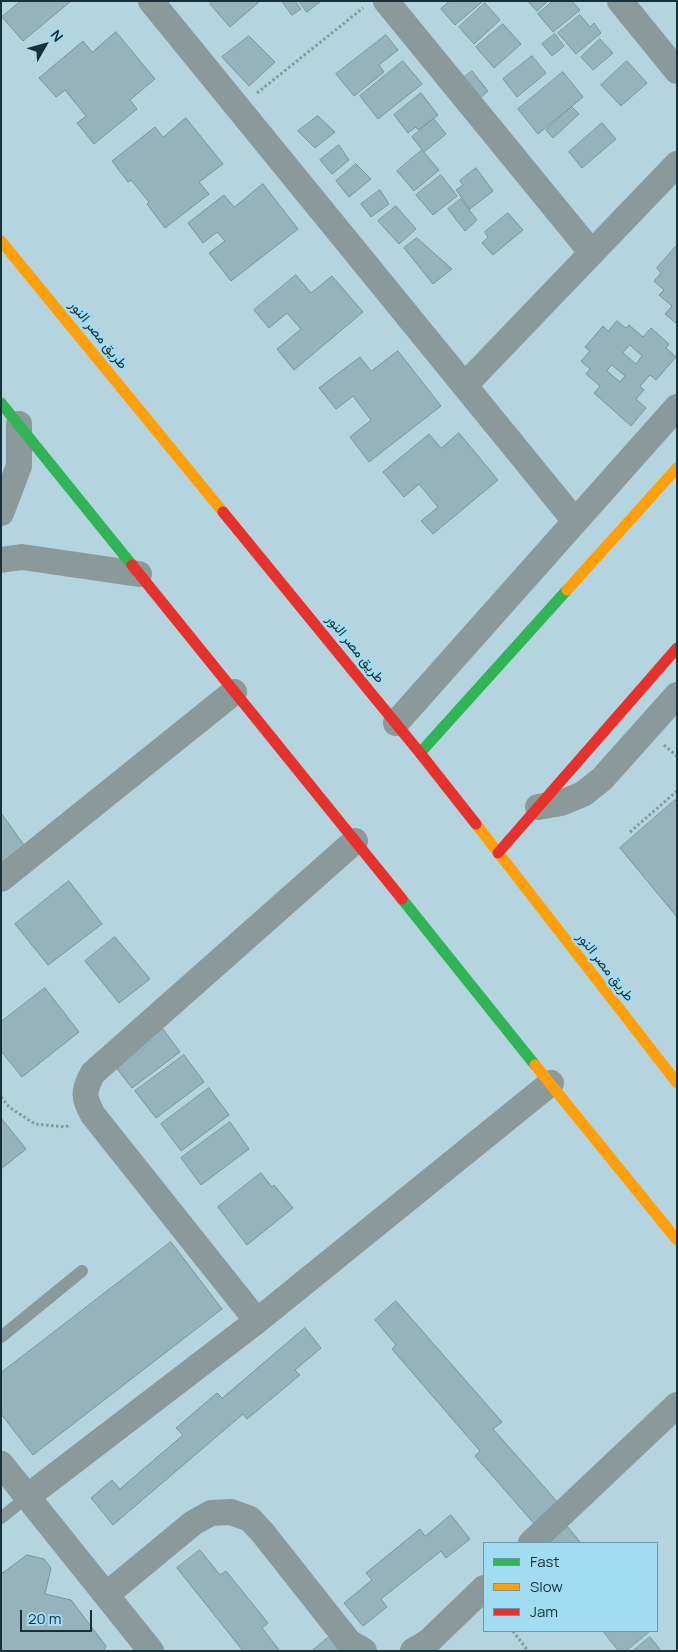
<!DOCTYPE html>
<meta charset="utf-8">
<style>
body{margin:0}
#map{position:relative;width:678px;height:1652px;overflow:hidden;background:#b4d4e0;font-family:Manrope,sans-serif}
canvas{display:block}
.frame{position:absolute;inset:0;border:2px solid #183039;pointer-events:none}
.legend{position:absolute;left:483px;top:1542px;width:175px;height:90px;box-sizing:border-box;background:#a1dcf3;border:1px solid #6a97a9;margin:0;padding:6px 9px;list-style:none;font-size:15px;color:#183039}
.legend li{display:flex;align-items:center;gap:10px;height:25px}
.legend b{width:25px;border:1px solid #6a97a9}
.north{position:absolute;left:20px;top:20px;width:50px;height:50px;-webkit-text-stroke:4px #a1dcf3;paint-order:stroke;rotate:52deg;font-size:14px;font-weight:700;line-height:20px;text-align:center;color:#183039}
.north::after{content:'';display:block;margin:auto;width:18px;height:22px;background:#183039;clip-path:polygon(50% 0,100% 100%,50% 72%,0 100%)}
.scale{position:absolute;left:20px;top:1610px;width:72px;height:22px;box-sizing:border-box;border:2px solid #183039;border-top:0;padding-left:6px;font-size:15px;line-height:18px;white-space:nowrap;color:#183039;-webkit-text-stroke:4px #a1dcf3;paint-order:stroke}
</style>
<div id="map">
<canvas width="678" height="1652"></canvas>
<div class="frame"></div>
<ul class="legend">
<li><b style="height:6px;background:#30b455"></b>Fast</li>
<li><b style="height:6px;background:#ff9f0a"></b>Slow</li>
<li><b style="height:6px;background:#e5322d"></b>Jam</li>
</ul>
<div class="north">N</div>
<div class="scale">20 m</div>
</div>
<script>
const context = document.querySelector('canvas').getContext('2d');
context.lineJoin = 'round';
function fillPath(path, color) { context.fillStyle = color; context.fill(path, 'evenodd'); }
function trace(path, color, width, dash) { context.strokeStyle = color; context.lineWidth = width; context.lineCap = dash ? 'butt' : 'round'; context.setLineDash(dash || []); context.stroke(path); }
function write(font, color, halo, rows, align = 'center') {
  context.font = font + ' Manrope,Vazirmatn,sans-serif'; context.lineWidth = 5; context.setLineDash([]); context.textBaseline = 'middle'; context.strokeStyle = halo; context.fillStyle = color; for (const [text, x, y, turn = 0] of rows) {
    context.save(); context.translate(x, y); context.rotate((+turn || 0) * Math.PI / 180); context.textAlign = isNaN(turn) ? turn : align; if (halo) context.strokeText(text, 0, 0); context.fillText(text, 0, 0); context.restore();
  }
}
const building = new Path2D(`
 M 21,1 L 71,1 L 23,41 L 2,17 Z
 M 213,1 L 260,1 L 230,27 L 210,4 Z
 M 282,1 L 295,1 L 301,9 L 292,15 Z
 M 299,1 L 321,1 L 307,12 Z
 M 450,1 L 483,1 L 455,25 L 441,9 Z
 M 528,1 L 548,1 L 537,11 Z
 M 553,1 L 572,1 L 580,10 L 553,32 L 538,14 Z
 M 485,3 L 500,20 L 474,44 L 459,27 Z
 M 580,15 L 590,27 L 594,23 L 601,33 L 576,54 L 558,33 Z
 M 503,24 L 521,44 L 494,68 L 476,47 Z
 M 116,32 L 155,79 L 130,100 L 137,109 L 94,144 L 77,123 L 86,116 L 65,90 L 56,97 L 39,78 L 83,41 L 92,52 Z
 M 555,34 L 564,46 L 552,56 L 542,44 Z
 M 386,35 L 398,50 L 379,65 L 384,72 L 354,96 L 336,74 Z
 M 249,36 L 275,62 L 249,86 L 222,57 Z
 M 600,39 L 613,53 L 593,70 L 581,57 Z
 M 532,56 L 546,73 L 517,97 L 503,79 Z
 M 403,61 L 422,84 L 378,119 L 360,96 Z
 M 627,61 L 647,83 L 621,106 L 601,85 Z
 M 472,71 L 488,91 L 480,98 L 463,78 Z
 M 563,72 L 583,97 L 538,134 L 518,109 Z
 M 421,93 L 438,115 L 418,130 L 416,127 L 408,133 L 394,115 Z
 M 572,107 L 579,114 L 553,138 L 546,130 Z
 M 318,116 L 335,132 L 315,148 L 298,131 Z
 M 186,118 L 223,164 L 199,182 L 209,194 L 165,228 L 147,204 L 149,202 L 131,180 L 128,182 L 112,161 L 155,127 L 163,137 Z
 M 434,119 L 446,134 L 424,152 L 412,137 Z
 M 602,123 L 616,139 L 582,168 L 569,152 Z
 M 339,145 L 349,160 L 332,174 L 320,160 Z
 M 422,150 L 439,170 L 414,191 L 397,171 Z
 M 356,164 L 371,179 L 349,197 L 336,181 Z
 M 476,168 L 493,191 L 470,209 L 456,190 L 463,185 L 460,181 Z
 M 441,175 L 457,196 L 433,215 L 416,195 Z
 M 263,184 L 298,229 L 231,281 L 209,253 L 225,241 L 217,232 L 203,243 L 188,223 L 224,195 L 234,207 Z
 M 380,190 L 389,204 L 371,217 L 361,204 Z
 M 461,199 L 477,220 L 465,231 L 448,209 Z
 M 396,206 L 416,229 L 399,244 L 378,221 Z
 M 508,213 L 523,230 L 493,255 L 482,243 L 488,237 L 485,232 Z
 M 417,238 L 452,269 L 433,284 L 404,248 Z
 M 677,245 L 677,324 L 665,314 L 672,306 L 659,295 L 664,290 L 654,281 L 661,273 L 657,268 Z
 M 296,275 L 311,293 L 332,276 L 363,312 L 294,370 L 277,349 L 301,329 L 287,313 L 269,328 L 254,310 Z
 M 617,321 L 626,328 L 629,325 L 643,337 L 651,328 L 669,344 L 666,348 L 676,357 L 656,380 L 650,375 L 640,386 L 644,390 L 636,399 L 646,408 L 631,426 L 594,393 L 600,386 L 586,374 L 590,369 L 581,361 L 590,351 L 585,347 L 603,326 L 608,331 ZM 630,345 L 642,356 L 636,364 L 623,353 ZM 612,365 L 625,376 L 620,382 L 607,371 Z
 M 398,351 L 441,406 L 369,462 L 350,437 L 371,420 L 353,396 L 336,409 L 319,388 L 360,357 L 371,371 Z
 M 459,433 L 498,480 L 433,534 L 421,521 L 438,507 L 419,484 L 404,497 L 383,472 L 429,434 L 441,448 Z
 M 675,800 L 677,802 L 677,917 L 620,848 Z
 M 1,813 L 29,852 L 1,872 Z
 M 69,881 L 102,924 L 48,965 L 15,924 Z
 M 115,937 L 150,979 L 119,1003 L 85,961 Z
 M 45,988 L 79,1032 L 22,1077 L 1,1051 L 1,1022 Z
 M 160,1025 L 180,1052 L 132,1088 L 111,1061 Z
 M 184,1055 L 204,1082 L 156,1118 L 135,1091 Z
 M 209,1088 L 229,1115 L 181,1151 L 161,1124 Z
 M 1,1118 L 26,1149 L 1,1169 Z
 M 230,1122 L 249,1149 L 201,1185 L 181,1158 Z
 M 261,1173 L 272,1187 L 274,1185 L 293,1208 L 247,1245 L 218,1207 Z
 M 171,1242 L 222,1309 L 33,1455 L 1,1414 L 1,1373 Z
 M 396,1301 L 502,1422 L 493,1429 L 561,1506 L 537,1527 L 475,1456 L 480,1451 L 392,1349 L 396,1345 L 375,1320 Z
 M 305,1328 L 321,1348 L 295,1370 L 300,1375 L 247,1419 L 243,1414 L 113,1525 L 91,1498 L 112,1480 L 120,1489 L 183,1435 L 176,1428 L 217,1393 L 222,1398 Z
 M 451,1515 L 470,1539 L 446,1558 L 441,1551 L 381,1599 L 387,1607 L 363,1626 L 344,1603 L 372,1580 L 366,1573 L 420,1529 L 425,1536 Z
 M 567,1526 L 581,1543 L 546,1543 Z
 M 200,1550 L 220,1575 L 226,1571 L 268,1623 L 262,1628 L 280,1651 L 243,1651 L 177,1568 Z
 M 27,1555 L 44,1559 L 51,1568 L 45,1594 L 71,1600 L 106,1646 L 104,1651 L 1,1651 L 1,1573 L 4,1572 Z
 M 603,1631 L 650,1631 L 626,1651 L 619,1651 Z
 M 329,1637 L 339,1651 L 312,1651 Z
 M 650,1637 L 661,1651 L 633,1651 Z`);
const path = new Path2D(`
 M 257,93 L 363,8
 M 664,745 L 677,756
 M 630,832 L 677,791
 M 1,1097 L 9,1107 L 35,1124 L 65,1127 L 70,1125
 M 513,1631 L 528,1651`);
const lane = new Path2D(`
 M 1,1337 L 82,1271
 M 1,1518 L 27,1497`);
const street = new Path2D(`
 M 151,1 L 575,521
 M 386,1 L 592,253
 M 620,1 L 677,71
 M 465,385 L 677,164
 M 1,513 L 19,466 L 19,424
 M 1,560 L 22,557 L 139,574
 M 396,723 L 677,407
 M 538,807 L 561,803 L 583,794 L 602,779 L 677,695
 M 1,879 L 234,692
 M 257,1321 L 93,1115 C 83,1097 83,1091 93,1073 L 355,841
 M 1,1464 L 151,1651
 M 27,1497 L 257,1321 L 551,1083
 M 531,1543 L 677,1405
 M 106,1595 L 193,1523 L 211,1513 L 231,1512 L 250,1519 L 263,1533 L 349,1642 L 364,1651
 M 413,1651 L 428,1642 L 484,1588`);
const fast = new Path2D(`
 M 1,403 L 132,565
 M 420,753 L 567,590
 M 402,899 L 535,1065`);
const slow = new Path2D(`
 M 1,241 L 223,512
 M 567,590 L 677,468
 M 476,824 L 677,1083
 M 535,1065 L 677,1240`);
const jam = new Path2D(`
 M 223,512 L 420,753 L 476,824
 M 132,565 L 402,899
 M 498,853 L 677,648`);
const streetNames = [
 ["طريق مصر النور",98,335,51],
 ["طريق مصر النور",355,649,51],
 ["طريق مصر النور",605,967,52]
];
fillPath(building, '#96b2bd');
trace(building, '#7a949d', 1);
trace(path, '#86989a', 3, [2.5, 2.5]);
trace(lane, '#8a999a', 12);
trace(street, '#8a999a', 26);
trace(fast, '#30b455', 11);
trace(slow, '#ff9f0a', 11);
trace(jam, '#e5322d', 11);
write('14px', '#183039', '#a1dcf3', streetNames);
</script>
